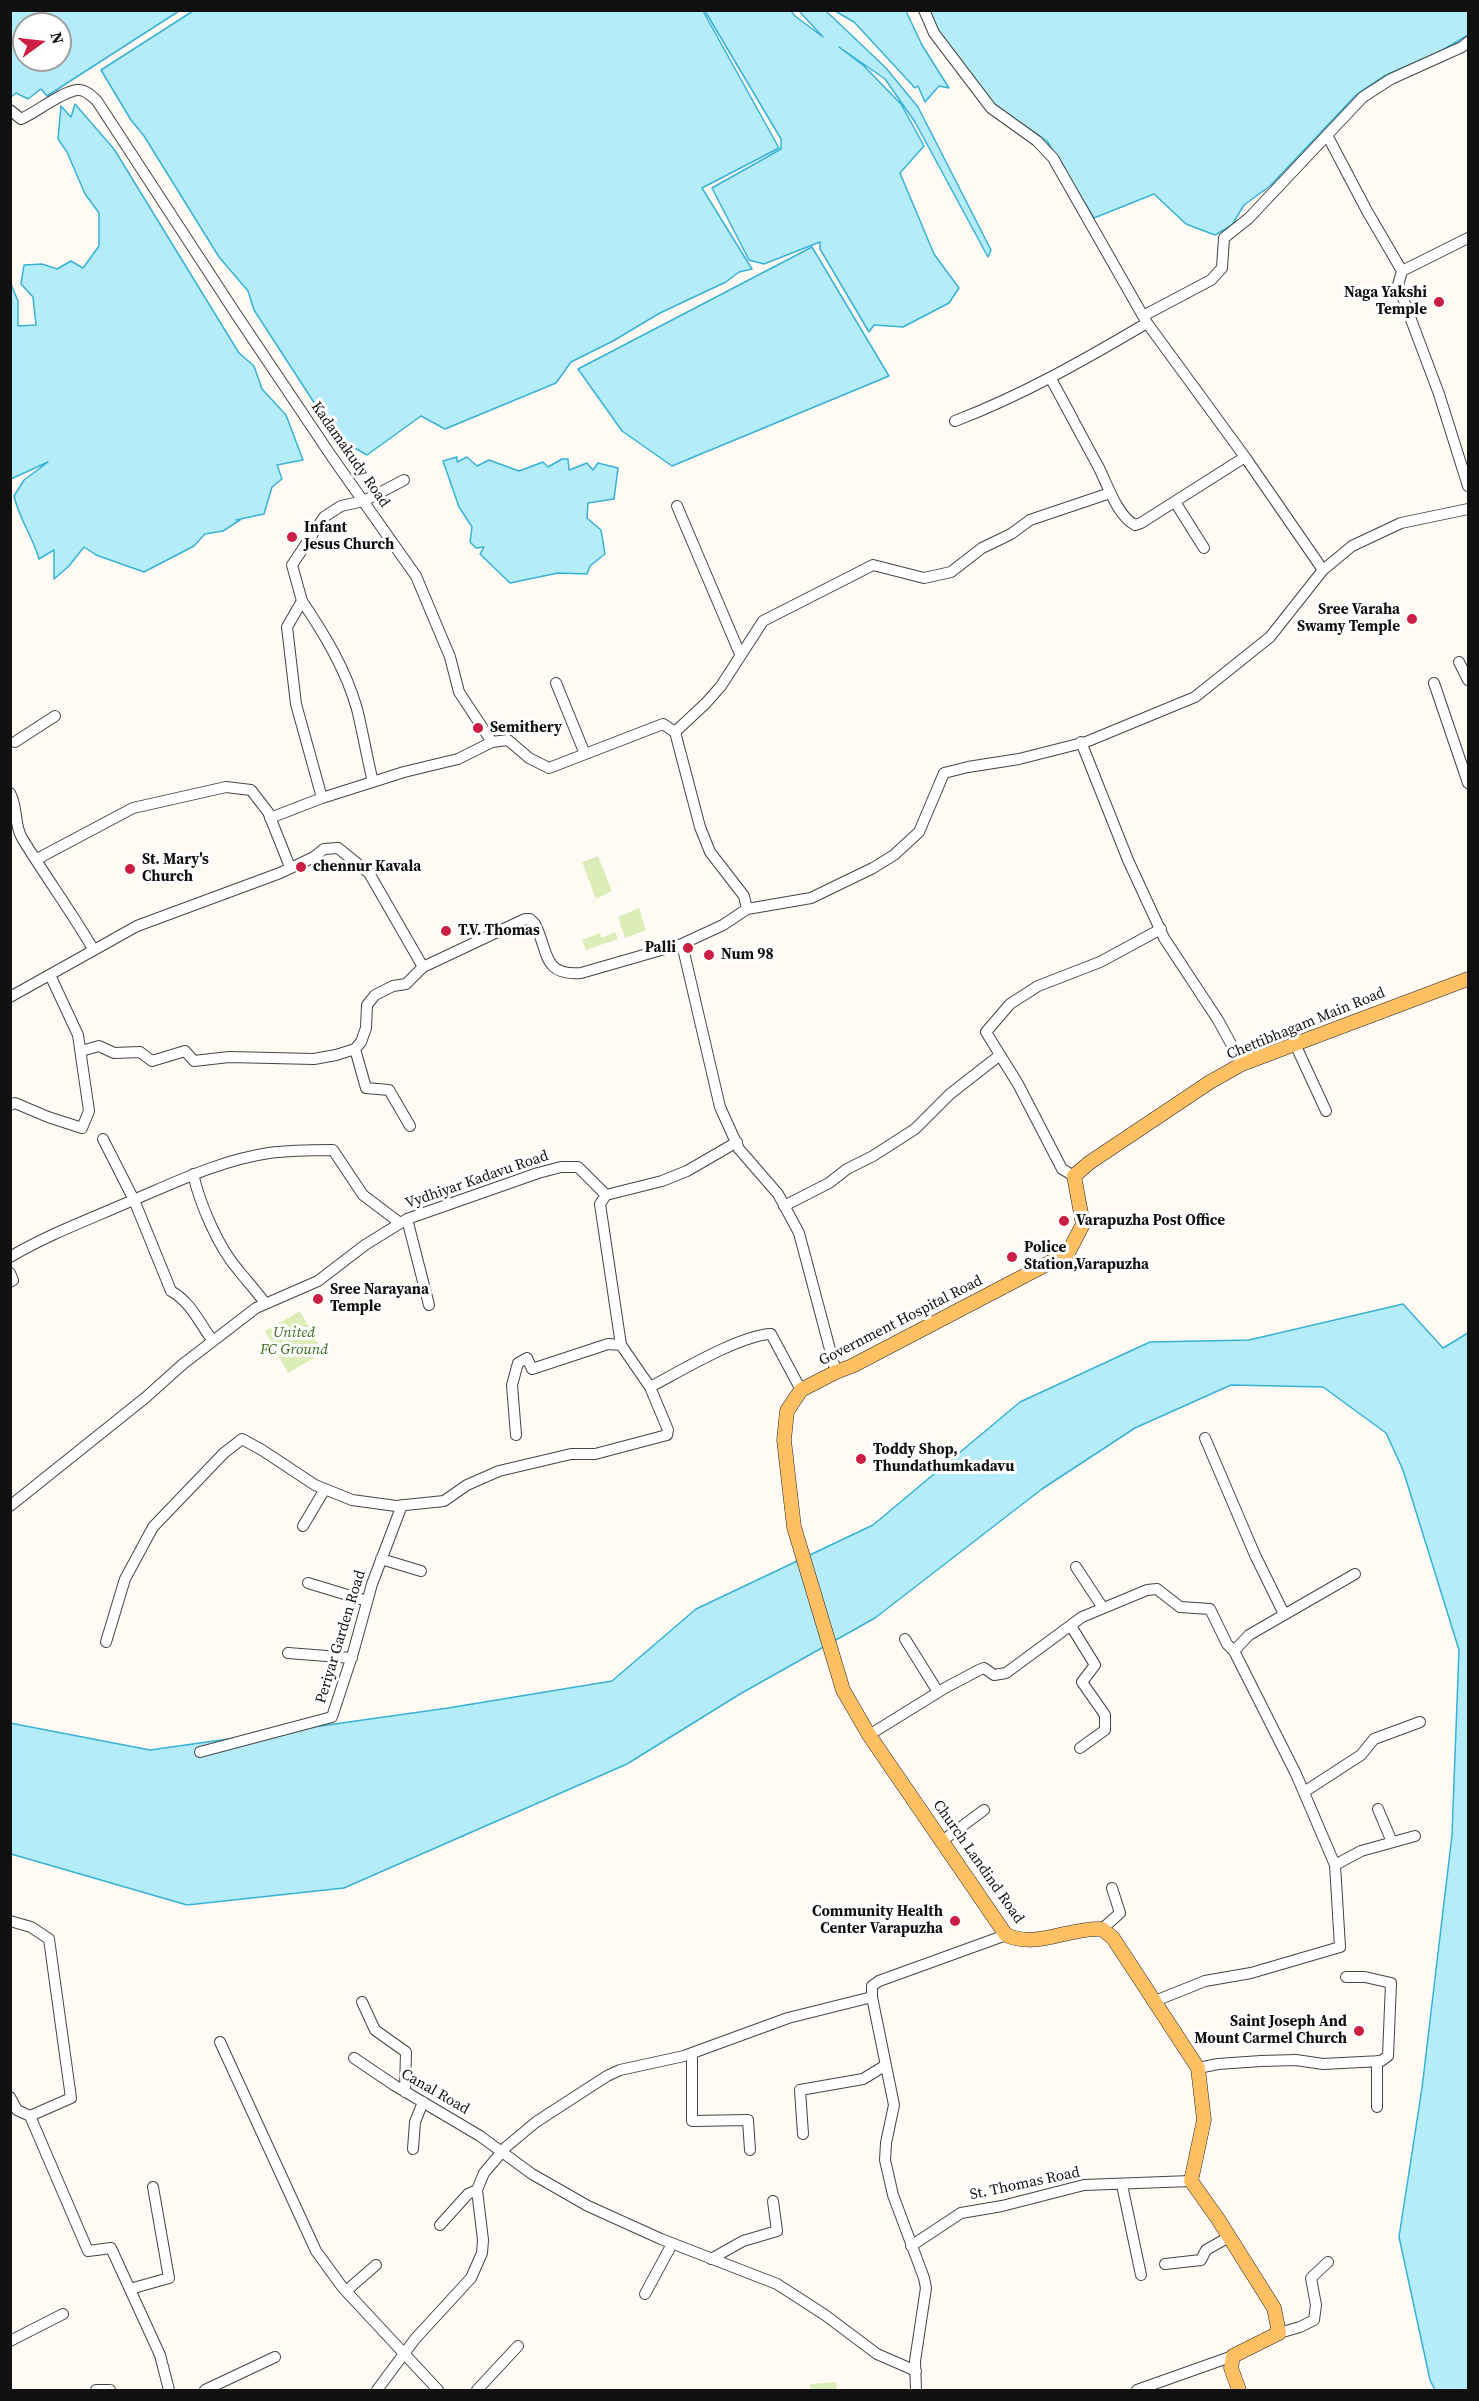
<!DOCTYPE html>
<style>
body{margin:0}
#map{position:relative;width:1479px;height:2401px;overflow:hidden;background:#fffbf4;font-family:"Source Serif 4",serif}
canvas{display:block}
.frame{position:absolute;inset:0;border:12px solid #111;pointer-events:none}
.north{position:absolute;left:12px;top:12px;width:60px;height:60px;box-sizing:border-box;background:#fff;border:2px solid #a0a0a0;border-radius:50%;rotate:75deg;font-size:16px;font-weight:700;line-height:24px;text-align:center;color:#111}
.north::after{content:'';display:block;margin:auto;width:21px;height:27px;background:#cc1d42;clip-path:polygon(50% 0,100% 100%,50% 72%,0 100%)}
</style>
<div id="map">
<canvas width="1479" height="2401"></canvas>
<div class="frame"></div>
<div class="north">N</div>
</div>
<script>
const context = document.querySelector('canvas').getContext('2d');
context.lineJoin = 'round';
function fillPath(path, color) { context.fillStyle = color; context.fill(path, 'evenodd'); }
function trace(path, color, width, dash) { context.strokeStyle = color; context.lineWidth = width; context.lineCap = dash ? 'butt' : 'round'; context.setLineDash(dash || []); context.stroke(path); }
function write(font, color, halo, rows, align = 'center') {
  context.font = font + ' "Source Serif 4",serif'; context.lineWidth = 6; context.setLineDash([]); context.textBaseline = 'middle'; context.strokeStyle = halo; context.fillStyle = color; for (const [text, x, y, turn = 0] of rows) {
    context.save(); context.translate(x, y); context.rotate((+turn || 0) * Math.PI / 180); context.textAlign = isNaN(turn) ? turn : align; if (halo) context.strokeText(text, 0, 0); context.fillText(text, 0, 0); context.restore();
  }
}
const green = new Path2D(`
 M 598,856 L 612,891 L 596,899 L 582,862 Z
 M 639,908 L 646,930 L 625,938 L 618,917 Z
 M 615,932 L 618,939 L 586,950 L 582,940 L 600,933 L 602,938 Z
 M 300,1311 L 323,1353 L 288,1373 L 265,1331 Z
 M 836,2382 L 837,2390 L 810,2390 L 810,2384 Z`);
const water = new Path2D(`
 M 1468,10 L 1468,35 L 1441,51 L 1384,76 L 1357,94 L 1270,186 L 1244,205 L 1232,225 L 1215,235 L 1186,224 L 1154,194 L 1094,218 L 1047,141 L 989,101 L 934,29 L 927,11 Z
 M 10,11 L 11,10 L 179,11 L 47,96 L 41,89 L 28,99 L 16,93 L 11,97 ZM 24,24 L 60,24 L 60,60 L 24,60 Z
 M 193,11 L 703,11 L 779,148 L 702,188 L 752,269 L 739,272 L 726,282 L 660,313 L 613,341 L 571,362 L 556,383 L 445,429 L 421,416 L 367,455 L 337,438 L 254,310 L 248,291 L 219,257 L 144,136 L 131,120 L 101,70 Z
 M 705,11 L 791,11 L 795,16 L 823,37 L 799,11 L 826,11 L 886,68 L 918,107 L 991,250 L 988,257 L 915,122 L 885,79 L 839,47 L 864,66 L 901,104 L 924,146 L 900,173 L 934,254 L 959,288 L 949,303 L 903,327 L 874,325 L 869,332 L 820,249 L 820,242 L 764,264 L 749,260 L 712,188 L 781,149 L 781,139 Z
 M 835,11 L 906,11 L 922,45 L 949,88 L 939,86 L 925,102 L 918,86 L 915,88 L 854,22 Z
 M 75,104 L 114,149 L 239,353 L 254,366 L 262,389 L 286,415 L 303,460 L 277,465 L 282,479 L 272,487 L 264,514 L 236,520 L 240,520 L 223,531 L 205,534 L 194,546 L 144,572 L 96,555 L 84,547 L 69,566 L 54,579 L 54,550 L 39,559 C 33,537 19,519 14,496 L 24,480 L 48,462 L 11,479 L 10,282 L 18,301 L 18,326 L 36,325 L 33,297 L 21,284 L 24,265 L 42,264 L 57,269 L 71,261 L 83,268 L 99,246 L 99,213 L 85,194 L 67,152 L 58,139 L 61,106 L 71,117 Z
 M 812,247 L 889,376 L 672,466 L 622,431 L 578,369 Z
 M 457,457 L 457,462 L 467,457 L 477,466 L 489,460 L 519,471 L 543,462 L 548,467 L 562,459 L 568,459 L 569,470 L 587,463 L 593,470 L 598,463 L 618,468 L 614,499 L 588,503 L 587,518 L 601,530 L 605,554 L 590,566 L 587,574 L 558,573 L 510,583 L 480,554 L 484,547 L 476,548 L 470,542 L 472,527 L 459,507 L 443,461 Z
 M 1403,1304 L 1443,1348 L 1468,1333 L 1468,2390 L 1435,2390 L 1430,2380 L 1399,2237 L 1422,2088 L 1452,1835 L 1459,1650 L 1403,1470 L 1386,1433 L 1323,1387 L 1231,1385 L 1135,1428 L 1042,1489 L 875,1618 L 740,1694 L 627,1764 L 344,1888 L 187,1905 L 11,1854 L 10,1723 L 150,1750 L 448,1708 L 612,1681 L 696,1609 L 873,1525 L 1020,1402 L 1150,1342 L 1249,1340 Z`);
const minor = new Path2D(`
 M 924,10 L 934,33 L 991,108 L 1037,141 L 1053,158 L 1147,323 L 1245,457 L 1323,570
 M 10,110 L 21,119 C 37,112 61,92 77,90 C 85,89 92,96 97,101 L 236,314 L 332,457 L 416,576 L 450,657 L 459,692 L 492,742
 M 1327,135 L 1367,211 L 1402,271 L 1468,238
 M 1402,271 L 1398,285 L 1439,394 L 1468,486
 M 1143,316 L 1211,280 L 1222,268 L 1224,238 L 1249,218 L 1363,97 L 1391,79 L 1462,47 L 1468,42
 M 1051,379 C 1067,408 1082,437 1098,466 C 1107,483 1117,516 1135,525 L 1141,523 L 1245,457
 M 955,421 C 1023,395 1084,360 1147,323
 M 1175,502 L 1204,548
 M 677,506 L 740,654
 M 302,601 C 325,635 346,670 357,709 C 363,733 367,758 373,782
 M 1459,662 L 1468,680
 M 556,683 L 585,754
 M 1434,683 L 1468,783
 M 675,732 L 706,703 L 721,686 L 763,621 L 873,565 L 924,578 L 951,572 L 982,548 L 1011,534 L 1030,520 L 1110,493
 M 15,742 L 55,716
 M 1081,742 L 1128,860 L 1164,938 L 1218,1020 L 1242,1064
 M 10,793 C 18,807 14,825 22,838 C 45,876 71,911 93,949
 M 322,798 L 296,704 L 287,627 L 302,601 L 292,565 L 324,517 L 341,506 L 364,501 L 404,480
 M 270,818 L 322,798 L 404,772 L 458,759 L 492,742 L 508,740 L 529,758 L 549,768 L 663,724 L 675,732 L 700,827 L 710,852 L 744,896 L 747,909
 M 37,859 L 133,808 L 226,787 L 251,790 L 268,812 L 290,867
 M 682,944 L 720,1107 L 739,1149 L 778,1194 L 799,1233 L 836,1372
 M 10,997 L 137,926 L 280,873 L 314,857 L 324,849 L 338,848 L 369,873 L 423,967 L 525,919 L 530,919 L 535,924 C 549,952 542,976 581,973 L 682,944 L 723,925 L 747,909 L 811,898 L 873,868 L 894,855 L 919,832 L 944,773 L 968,767 L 1019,759 L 1086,742 L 1195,697 L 1270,637 L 1323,570 L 1352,546 L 1401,523 L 1468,509
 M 1295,1044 L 1326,1111
 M 355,1049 L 366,1088 L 389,1090 L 410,1126
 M 81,1051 L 99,1046 L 114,1053 L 140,1052 L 152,1061 L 185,1051 L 194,1061 L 229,1057 L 314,1059 L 336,1055 L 355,1049 L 361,1042 L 366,1028 L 367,1005 L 375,995 L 393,986 L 406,984 L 423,967
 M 1000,1055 L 986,1032 L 1010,1004 L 1038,986 L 1100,962 L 1161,929
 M 10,1105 L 15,1103 L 48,1117 L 82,1128 L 89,1111 L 78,1035 L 50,975
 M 103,1139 L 134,1200 L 171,1291 C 192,1303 199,1323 213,1341
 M 193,1174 C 200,1204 218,1247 239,1271 C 248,1282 257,1292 265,1303
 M 606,1195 L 600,1204 L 621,1345
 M 784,1206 L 829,1183 L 847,1169 L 873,1156 L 915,1129 L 950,1094 L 1000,1055 L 1018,1084 L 1062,1169 L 1074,1176
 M 407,1219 L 429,1305
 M 10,1257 C 49,1234 90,1219 131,1201 C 176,1182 221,1160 269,1153 C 291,1150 312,1150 333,1150 L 363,1195 L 400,1223
 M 10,1273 L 13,1280 L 10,1282
 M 516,1435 L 512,1385 L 518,1363 L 527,1358 L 532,1369 L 608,1344 L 621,1345 L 650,1387
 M 1205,1438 L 1255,1555 L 1284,1614
 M 10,1506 L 145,1398 L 183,1364 L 256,1308 L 318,1281 L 365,1245 L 407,1219 L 538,1173 L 561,1167 L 578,1167 L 606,1195 L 662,1181 L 687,1171 L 737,1142
 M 303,1526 L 325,1489
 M 381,1559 L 421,1571
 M 1076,1567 L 1103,1608
 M 308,1583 L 367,1601
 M 1071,1626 L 1095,1665 L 1082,1682 L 1105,1715 L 1105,1730 L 1080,1748
 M 905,1639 L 938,1692
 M 106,1642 L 125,1579 L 153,1527 L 224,1453 L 242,1439 L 262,1450 L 315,1485 L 352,1500 L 396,1506 L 444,1501 L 467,1485 L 499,1471 L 571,1454 L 595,1454 L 667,1435 L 668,1430 L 650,1387 C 679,1372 740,1335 771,1334 L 801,1390
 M 288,1653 L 352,1658
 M 869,1735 L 945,1688 L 979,1670 L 984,1668 L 994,1675 L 1006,1673 L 1082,1617 L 1147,1590 L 1157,1589 L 1180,1607 L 1210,1609 L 1227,1644 L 1234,1651 L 1249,1635 L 1355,1574
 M 200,1752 L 332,1717 L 353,1653 L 372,1584 L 402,1505
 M 1304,1792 L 1361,1755 L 1374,1739 L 1420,1722
 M 1378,1809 L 1392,1842
 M 942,1841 L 984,1810
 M 1335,1865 L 1361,1851 L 1415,1836
 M 10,1921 L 31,1927 L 49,1939 L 71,2098 L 30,2116
 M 1102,1929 L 1120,1913 L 1112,1888
 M 1155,2001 L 1205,1981 L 1251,1973 L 1340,1947 L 1335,1865 L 1296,1774 L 1234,1651
 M 362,2002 L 375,2030 L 406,2052 L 405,2092
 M 220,2042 L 316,2251 L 343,2288 L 438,2390
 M 692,2053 L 692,2121 L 748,2120 L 750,2150
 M 354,2058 L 394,2085 L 480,2136 L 532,2174 L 588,2206 L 661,2239 L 777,2284 L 825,2315 L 877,2354 L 916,2371
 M 1198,2068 L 1218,2064 L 1261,2061 L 1296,2060 L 1323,2064 L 1381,2061 L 1388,2056 L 1391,1983 L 1365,1977 L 1346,1977
 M 10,2097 L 17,2110 L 30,2116 L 88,2251 L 111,2248 L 160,2355 L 169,2390
 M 1377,2107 L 1377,2061
 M 803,2134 L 800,2090 L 863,2079 L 886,2065
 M 413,2149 L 415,2122 L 423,2102
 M 1122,2185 L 1141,2275
 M 440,2225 L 468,2194 L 477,2190
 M 911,2246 L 961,2213 L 1002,2206 L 1084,2185 L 1191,2181
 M 711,2259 L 743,2241 L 777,2231 L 773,2201
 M 1165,2264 L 1201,2260 L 1206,2250 L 1229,2237
 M 130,2289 L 169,2278 L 153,2187
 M 346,2291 L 376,2265
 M 645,2294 L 672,2244
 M 1279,2333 L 1300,2327 L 1314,2320 L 1316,2305 L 1311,2278 L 1328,2262
 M 10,2341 L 63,2314
 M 96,2390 L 110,2390
 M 205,2390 L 275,2357
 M 377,2390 L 415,2339 L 471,2278 L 482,2253 L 483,2240 L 477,2190 L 484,2173 L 506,2147 L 536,2122 L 607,2076 L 620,2070 L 684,2056 L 788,2018 L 872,1997
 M 477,2390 L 518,2346
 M 916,2390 L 915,2361 L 926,2288 L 924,2278 L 893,2195 L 885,2160 L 886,2143 L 894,2105 L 872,1997 L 872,1986 L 879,1981 L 1006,1935
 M 1137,2390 L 1233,2356`);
const major = new Path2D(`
 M 1239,2390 L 1231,2368 L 1233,2356 L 1279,2333 L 1274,2308 L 1218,2219 L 1191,2181 L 1204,2120 L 1198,2068 L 1113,1938 L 1102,1929 C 1069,1927 1037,1949 1006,1935 L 869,1735 L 843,1690 L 794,1527 L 784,1440 L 787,1411 L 801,1390 L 836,1372 L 852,1366 L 1068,1253 L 1083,1224 L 1074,1176 L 1089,1163 L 1210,1082 L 1242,1064 L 1468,979`);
const markers = [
 [1439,302,6,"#cc1d42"],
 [292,537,6,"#cc1d42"],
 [1412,619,6,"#cc1d42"],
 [478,728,6,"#cc1d42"],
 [301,867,6,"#cc1d42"],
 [130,869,6,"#cc1d42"],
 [446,931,6,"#cc1d42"],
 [688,948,6,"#cc1d42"],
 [709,955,6,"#cc1d42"],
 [1064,1221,6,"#cc1d42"],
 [1012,1257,6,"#cc1d42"],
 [318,1299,6,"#cc1d42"],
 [861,1459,6,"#cc1d42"],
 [955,1921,6,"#cc1d42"],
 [1359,2031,6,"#cc1d42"]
];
const poiNames = [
 ["Naga Yakshi",1427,293,"right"],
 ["Temple",1427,310,"right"],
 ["Infant",304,528],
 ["Jesus Church",304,545],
 ["Sree Varaha",1400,610,"right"],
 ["Swamy Temple",1400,627,"right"],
 ["Semithery",490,728],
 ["St. Mary's",142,860],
 ["Church",142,877],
 ["chennur Kavala",313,867],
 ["T.V. Thomas",458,931],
 ["Palli",676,948,"right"],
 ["Num 98",721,955],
 ["Varapuzha Post Office",1076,1221],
 ["Police",1024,1248],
 ["Station,Varapuzha",1024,1265],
 ["Sree Narayana",330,1290],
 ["Temple",330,1307],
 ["Toddy Shop,",873,1450],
 ["Thundathumkadavu",873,1467],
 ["Community Health",943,1912,"right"],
 ["Center Varapuzha",943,1929,"right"],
 ["Saint Joseph And",1347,2022,"right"],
 ["Mount Carmel Church",1347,2039,"right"]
];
const streetNames = [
 ["Kadamakudy Road",350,455,55],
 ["Chettibhagam Main Road",1306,1024,-22],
 ["Vydhiyar Kadavu Road",477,1180,-19],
 ["Government Hospital Road",901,1321,-27],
 ["Periyar Garden Road",341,1637,-73],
 ["Church Landind Road",978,1862,55],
 ["Canal Road",435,2092,30],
 ["St. Thomas Road",1025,2184,-12]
];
const parkNames = [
 ["United",294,1333],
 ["FC Ground",294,1350]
];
fillPath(green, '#ddedba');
fillPath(water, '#b5ecfa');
trace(water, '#37b1d7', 1.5);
trace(minor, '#444', 12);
trace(major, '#222', 15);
trace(minor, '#fff', 10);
trace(major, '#ffc064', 14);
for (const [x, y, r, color] of markers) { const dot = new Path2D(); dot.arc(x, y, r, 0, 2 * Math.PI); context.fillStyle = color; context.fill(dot); trace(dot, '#fff', 2); }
write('bold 15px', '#111', '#fff', poiNames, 'left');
write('15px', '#111', '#fff', streetNames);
write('italic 15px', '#3a6e1b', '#fff', parkNames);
</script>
